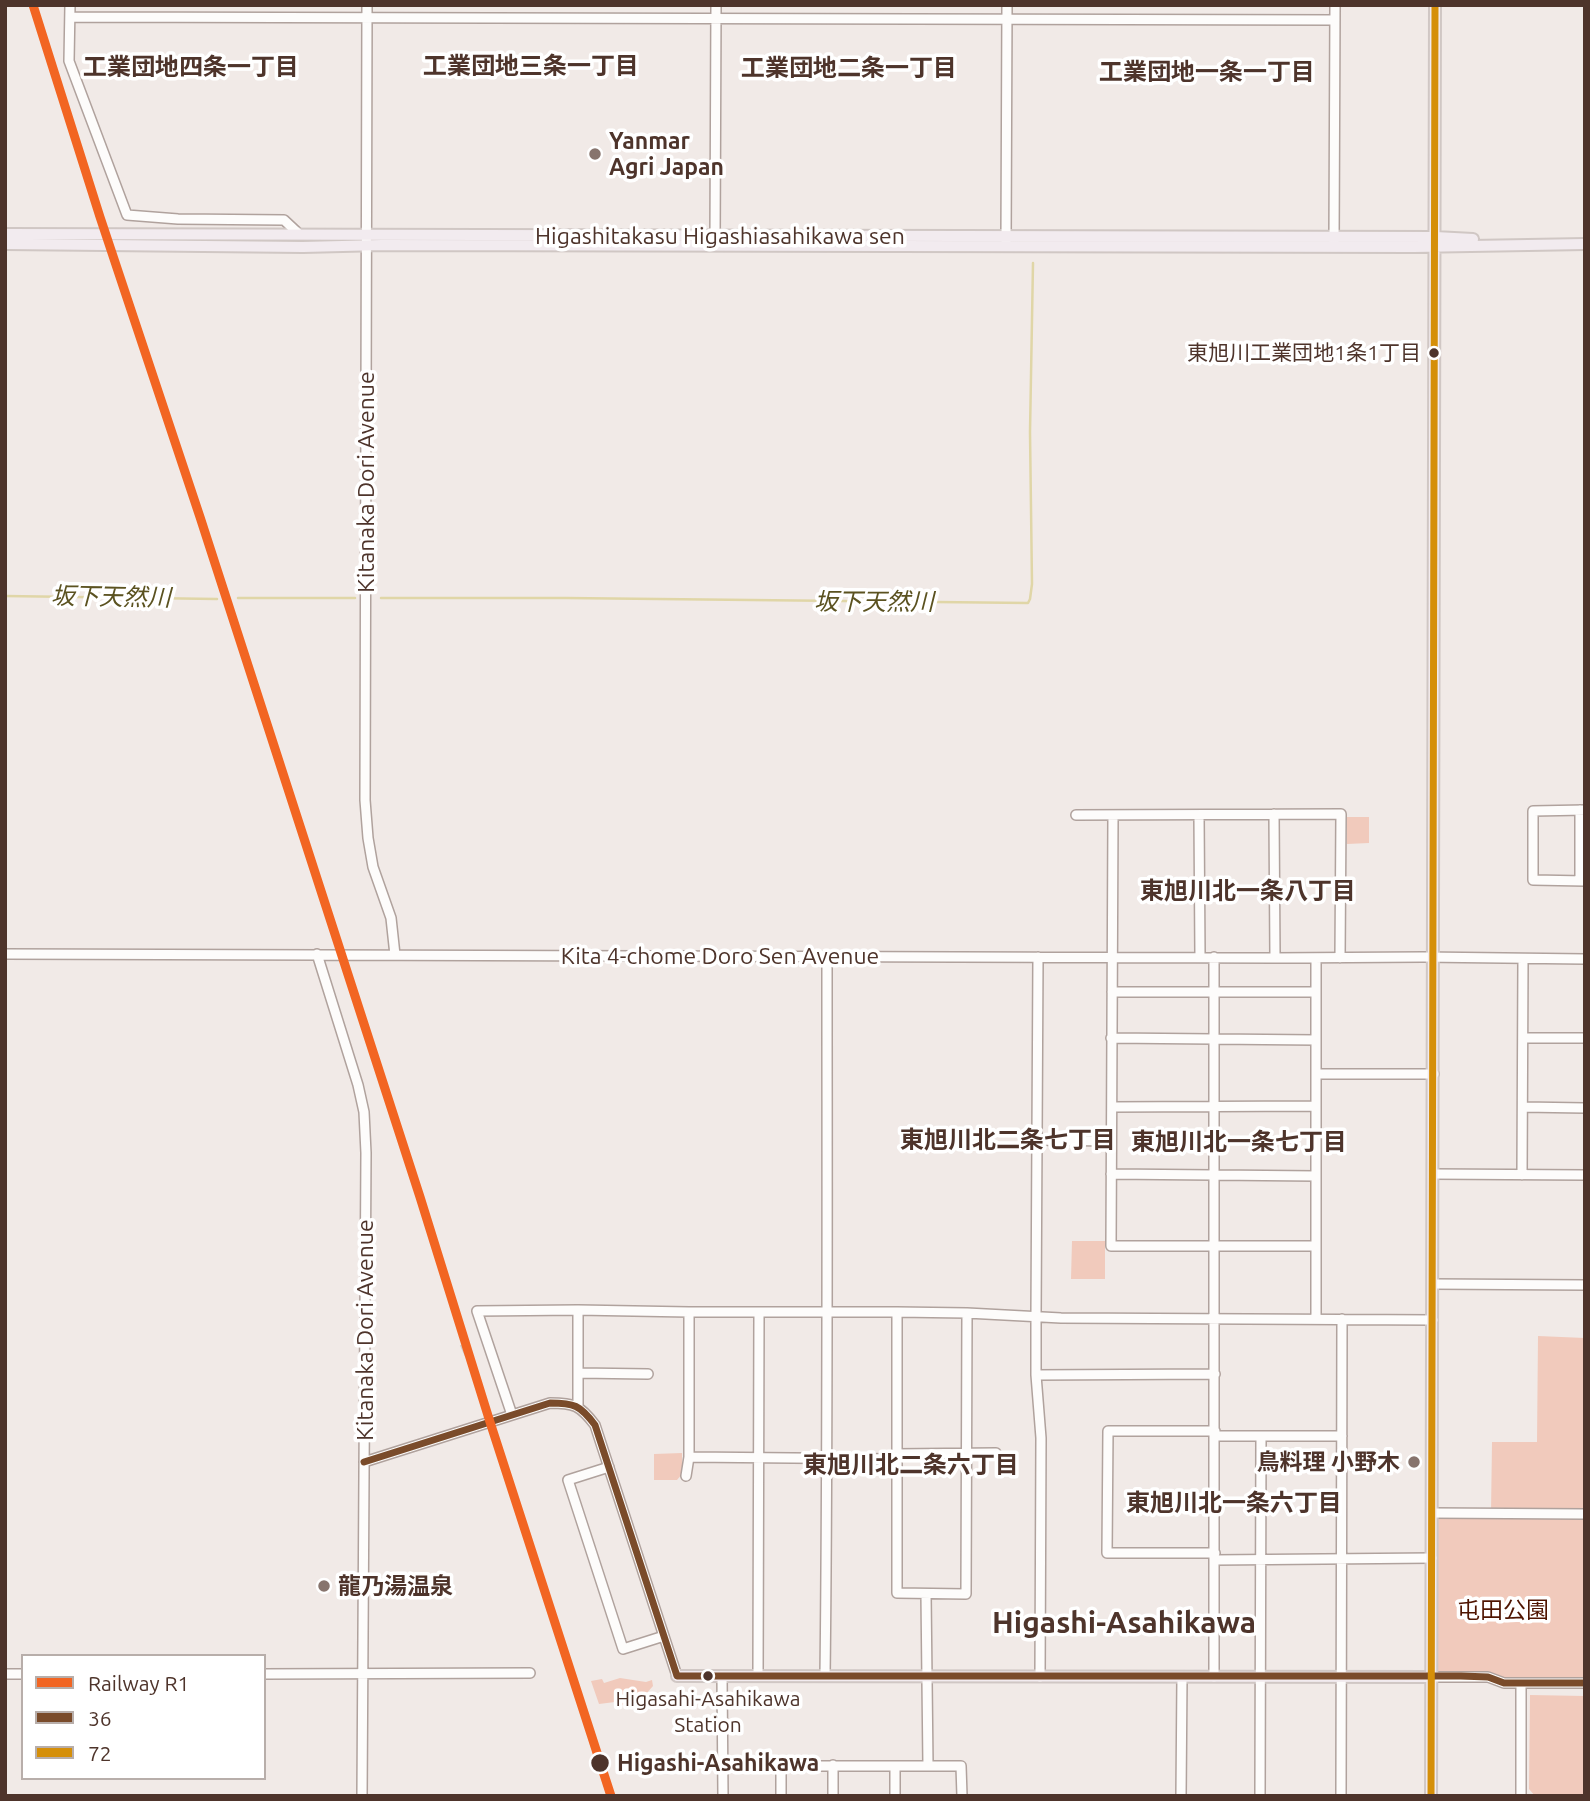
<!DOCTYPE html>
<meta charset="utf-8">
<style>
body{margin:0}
#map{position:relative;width:1590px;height:1801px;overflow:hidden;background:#f1eae7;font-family:Ubuntu,sans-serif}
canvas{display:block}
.frame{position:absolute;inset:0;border:7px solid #4e342b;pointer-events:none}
.legend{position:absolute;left:21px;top:1654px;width:245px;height:126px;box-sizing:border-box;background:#fff;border:2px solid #b8aeaa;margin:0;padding:9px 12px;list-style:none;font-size:21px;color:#4e342b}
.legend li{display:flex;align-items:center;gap:14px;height:35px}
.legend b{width:35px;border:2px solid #b8aeaa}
</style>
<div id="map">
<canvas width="1590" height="1801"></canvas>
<div class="frame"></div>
<ul class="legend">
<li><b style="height:9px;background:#f26522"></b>Railway R1</li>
<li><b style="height:9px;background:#7a4b2a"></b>36</li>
<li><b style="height:9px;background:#d58f09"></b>72</li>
</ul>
</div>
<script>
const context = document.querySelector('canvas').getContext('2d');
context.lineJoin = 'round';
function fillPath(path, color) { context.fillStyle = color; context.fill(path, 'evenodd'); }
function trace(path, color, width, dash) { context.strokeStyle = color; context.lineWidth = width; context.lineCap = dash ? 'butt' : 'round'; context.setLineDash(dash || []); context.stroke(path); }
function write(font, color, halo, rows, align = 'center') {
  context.font = font + ' Ubuntu,"Noto Sans JP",sans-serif'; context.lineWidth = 7; context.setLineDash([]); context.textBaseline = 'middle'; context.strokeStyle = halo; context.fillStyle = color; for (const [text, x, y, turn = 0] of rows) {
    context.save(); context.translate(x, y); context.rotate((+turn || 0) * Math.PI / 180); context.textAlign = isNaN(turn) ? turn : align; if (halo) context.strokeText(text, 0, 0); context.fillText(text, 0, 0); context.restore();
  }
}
const green = new Path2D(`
 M 1347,817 L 1369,817 L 1369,843 L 1347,844 Z
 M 1072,1241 L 1105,1241 L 1105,1279 L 1071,1279 Z
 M 1538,1336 L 1585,1338 L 1585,1683 L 1504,1683 L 1488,1677 L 1432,1677 L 1432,1513 L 1491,1513 L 1492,1442 L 1537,1442 Z
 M 682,1453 L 682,1474 L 677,1480 L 654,1480 L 654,1454 Z
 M 620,1678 L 646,1682 L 652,1680 L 653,1686 L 645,1695 L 620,1706 L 615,1702 L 599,1704 L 591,1681 L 602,1679 L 604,1683 Z
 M 1530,1695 L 1585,1696 L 1585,1796 L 1535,1796 L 1529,1789 Z`);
const stream = new Path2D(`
 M 5,596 L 217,599
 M 238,598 L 355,598
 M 381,598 L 566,598 L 1028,603 L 1030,599 L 1032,584 L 1030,432 L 1033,263`);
const minor = new Path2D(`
 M 70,5 L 69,61 L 127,215 L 178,219 L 284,220 L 299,234
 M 367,5 L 365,800 L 368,838 L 373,867 L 391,918 L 395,955
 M 70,17 L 1335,20
 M 715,241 L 716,5
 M 1006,241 L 1007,5
 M 1334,242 L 1335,5
 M 1585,810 L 1533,811 L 1533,880 L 1585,881
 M 1274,814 L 1275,958
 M 1076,815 L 1341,814 L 1340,958
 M 1113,815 L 1111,1246 L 1316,1246
 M 1199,815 L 1200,957
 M 1580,881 L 1580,810
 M 5,954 L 1275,958 L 1423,957 L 1585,959
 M 317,954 L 358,1085 L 364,1112 L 366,1153 L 362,1796
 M 1038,957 L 1036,1316 L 1036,1375 L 1041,1438 L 1040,1677
 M 1214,957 L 1214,1677
 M 1112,992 L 1316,992
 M 1111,1038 L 1316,1040
 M 1523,1038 L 1585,1038
 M 1316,1074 L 1434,1074
 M 1112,1107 L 1316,1106
 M 1523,1107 L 1585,1108
 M 1037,1140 L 1111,1141
 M 1111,1174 L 1316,1176
 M 1433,1174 L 1585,1175
 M 1522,1175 L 1523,959
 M 1433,1284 L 1585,1285
 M 578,1310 L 578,1406
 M 897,1312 L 897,1593 L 966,1594 L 967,1313
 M 1316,1319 L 1316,958
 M 579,1373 L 648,1374
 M 1036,1375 L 1215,1374
 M 512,1415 L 477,1311 L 578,1310 L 689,1312 L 897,1312 L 967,1313 L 1061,1318 L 1433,1320
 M 1215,1436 L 1342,1436
 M 896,1454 L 996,1453
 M 689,1457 L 896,1459
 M 364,1462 L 550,1403 C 574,1403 580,1405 595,1425 L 677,1676
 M 609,1467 L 568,1480 L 623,1649 L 664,1636
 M 686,1476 L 689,1457 L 689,1312
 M 1432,1513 L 1585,1514
 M 1215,1553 L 1107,1553 L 1108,1431 L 1215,1431
 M 1215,1560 L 1432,1558
 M 5,1674 L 23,1674
 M 264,1674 L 530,1673
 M 722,1676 L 723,1796
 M 758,1676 L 759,1312
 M 825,1676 C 828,1437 827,1197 827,957
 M 1432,1677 L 1488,1677 L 1504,1683 L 1585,1683
 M 722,1766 L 928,1766 L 926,1594
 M 928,1766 L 961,1766 L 962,1796
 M 781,1796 L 781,1765
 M 833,1796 L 833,1765
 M 895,1796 L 895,1766
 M 1181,1796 L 1182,1677
 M 1260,1796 L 1261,1436
 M 1341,1796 L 1342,1319
 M 1521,1796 L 1521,1684`);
const major = new Path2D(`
 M 5,234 L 1435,237 L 1473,239
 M 5,244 L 303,247 L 382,245 L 1414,247 L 1585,244
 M 677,1676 L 1432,1677
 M 1431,1796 L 1435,5`);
const rail = new Path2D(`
 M 461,1345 L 476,1377`);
const bus1 = new Path2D(`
 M 364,1462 L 550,1403 C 574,1403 580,1405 595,1425 L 677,1676 L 1461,1676 L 1488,1677 L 1504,1683 L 1585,1683`);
const bus2 = new Path2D(`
 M 1431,1796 L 1435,5`);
const rail1 = new Path2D(`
 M 33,5 L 100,217 L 200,517 L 420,1197 L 490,1422 L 611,1796`);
const markers = [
 [595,154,7,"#87746d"],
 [1434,353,6,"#4e342b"],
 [1414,1462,7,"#87746d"],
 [324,1586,7,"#87746d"],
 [708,1676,6,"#4e342b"],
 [600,1763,10,"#4e342b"]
];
const busNames = [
 ["東旭川工業団地1条1丁目",1421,353],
 ["Higasahi-Asahikawa",708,1699,"center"],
 ["Station",708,1725,"center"]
];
const poiNames = [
 ["Yanmar",609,141],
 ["Agri Japan",609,167],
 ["鳥料理 小野木",1400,1462,"right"],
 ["龍乃湯温泉",338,1586]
];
const streetNames = [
 ["Higashitakasu Higashiasahikawa sen",720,236],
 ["Kitanaka Dori Avenue",366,482,-90],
 ["Kita 4-chome Doro Sen Avenue",720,956],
 ["Kitanaka Dori Avenue",365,1330,-90]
];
const parkNames = [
 ["屯田公園",1503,1610]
];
const stopNames = [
 ["Higashi-Asahikawa",617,1763]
];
const neighbourhoodNames = [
 ["工業団地三条一丁目",531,66],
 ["工業団地四条一丁目",191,67],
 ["工業団地二条一丁目",849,68],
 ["工業団地一条一丁目",1207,72],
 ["東旭川北一条八丁目",1248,891],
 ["東旭川北二条七丁目",1008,1140],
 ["東旭川北一条七丁目",1239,1142],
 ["東旭川北二条六丁目",911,1465],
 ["東旭川北一条六丁目",1234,1503]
];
const waterNames = [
 ["坂下天然川",111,597,1],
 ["坂下天然川",874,602]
];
const districtNames = [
 ["Higashi-Asahikawa",1124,1623]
];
fillPath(green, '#f1cabc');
trace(stream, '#e0d6a7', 2.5);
trace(minor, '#b0a29d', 12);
trace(major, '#d0c7c4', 14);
trace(minor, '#fdfcfb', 9);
trace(major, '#f2ebef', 10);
trace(rail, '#d0cccb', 2.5, [12, 12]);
trace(bus1, '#7a4b2a', 7);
trace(bus2, '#d58f09', 7);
trace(rail1, '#f26522', 9);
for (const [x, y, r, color] of markers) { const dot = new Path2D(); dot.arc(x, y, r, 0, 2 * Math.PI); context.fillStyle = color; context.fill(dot); trace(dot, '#fff', 2.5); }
write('21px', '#4e342b', '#fff', busNames, 'right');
write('bold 23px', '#4e342b', '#fff', poiNames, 'left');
write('23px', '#4e342b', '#fff', streetNames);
write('23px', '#4f1400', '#fff', parkNames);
write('bold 23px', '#4e342b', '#fff', stopNames, 'left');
write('bold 24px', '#4e342b', '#fff', neighbourhoodNames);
write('italic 24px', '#5b5220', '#fff', waterNames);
write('bold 30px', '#4e342b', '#fff', districtNames);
</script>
